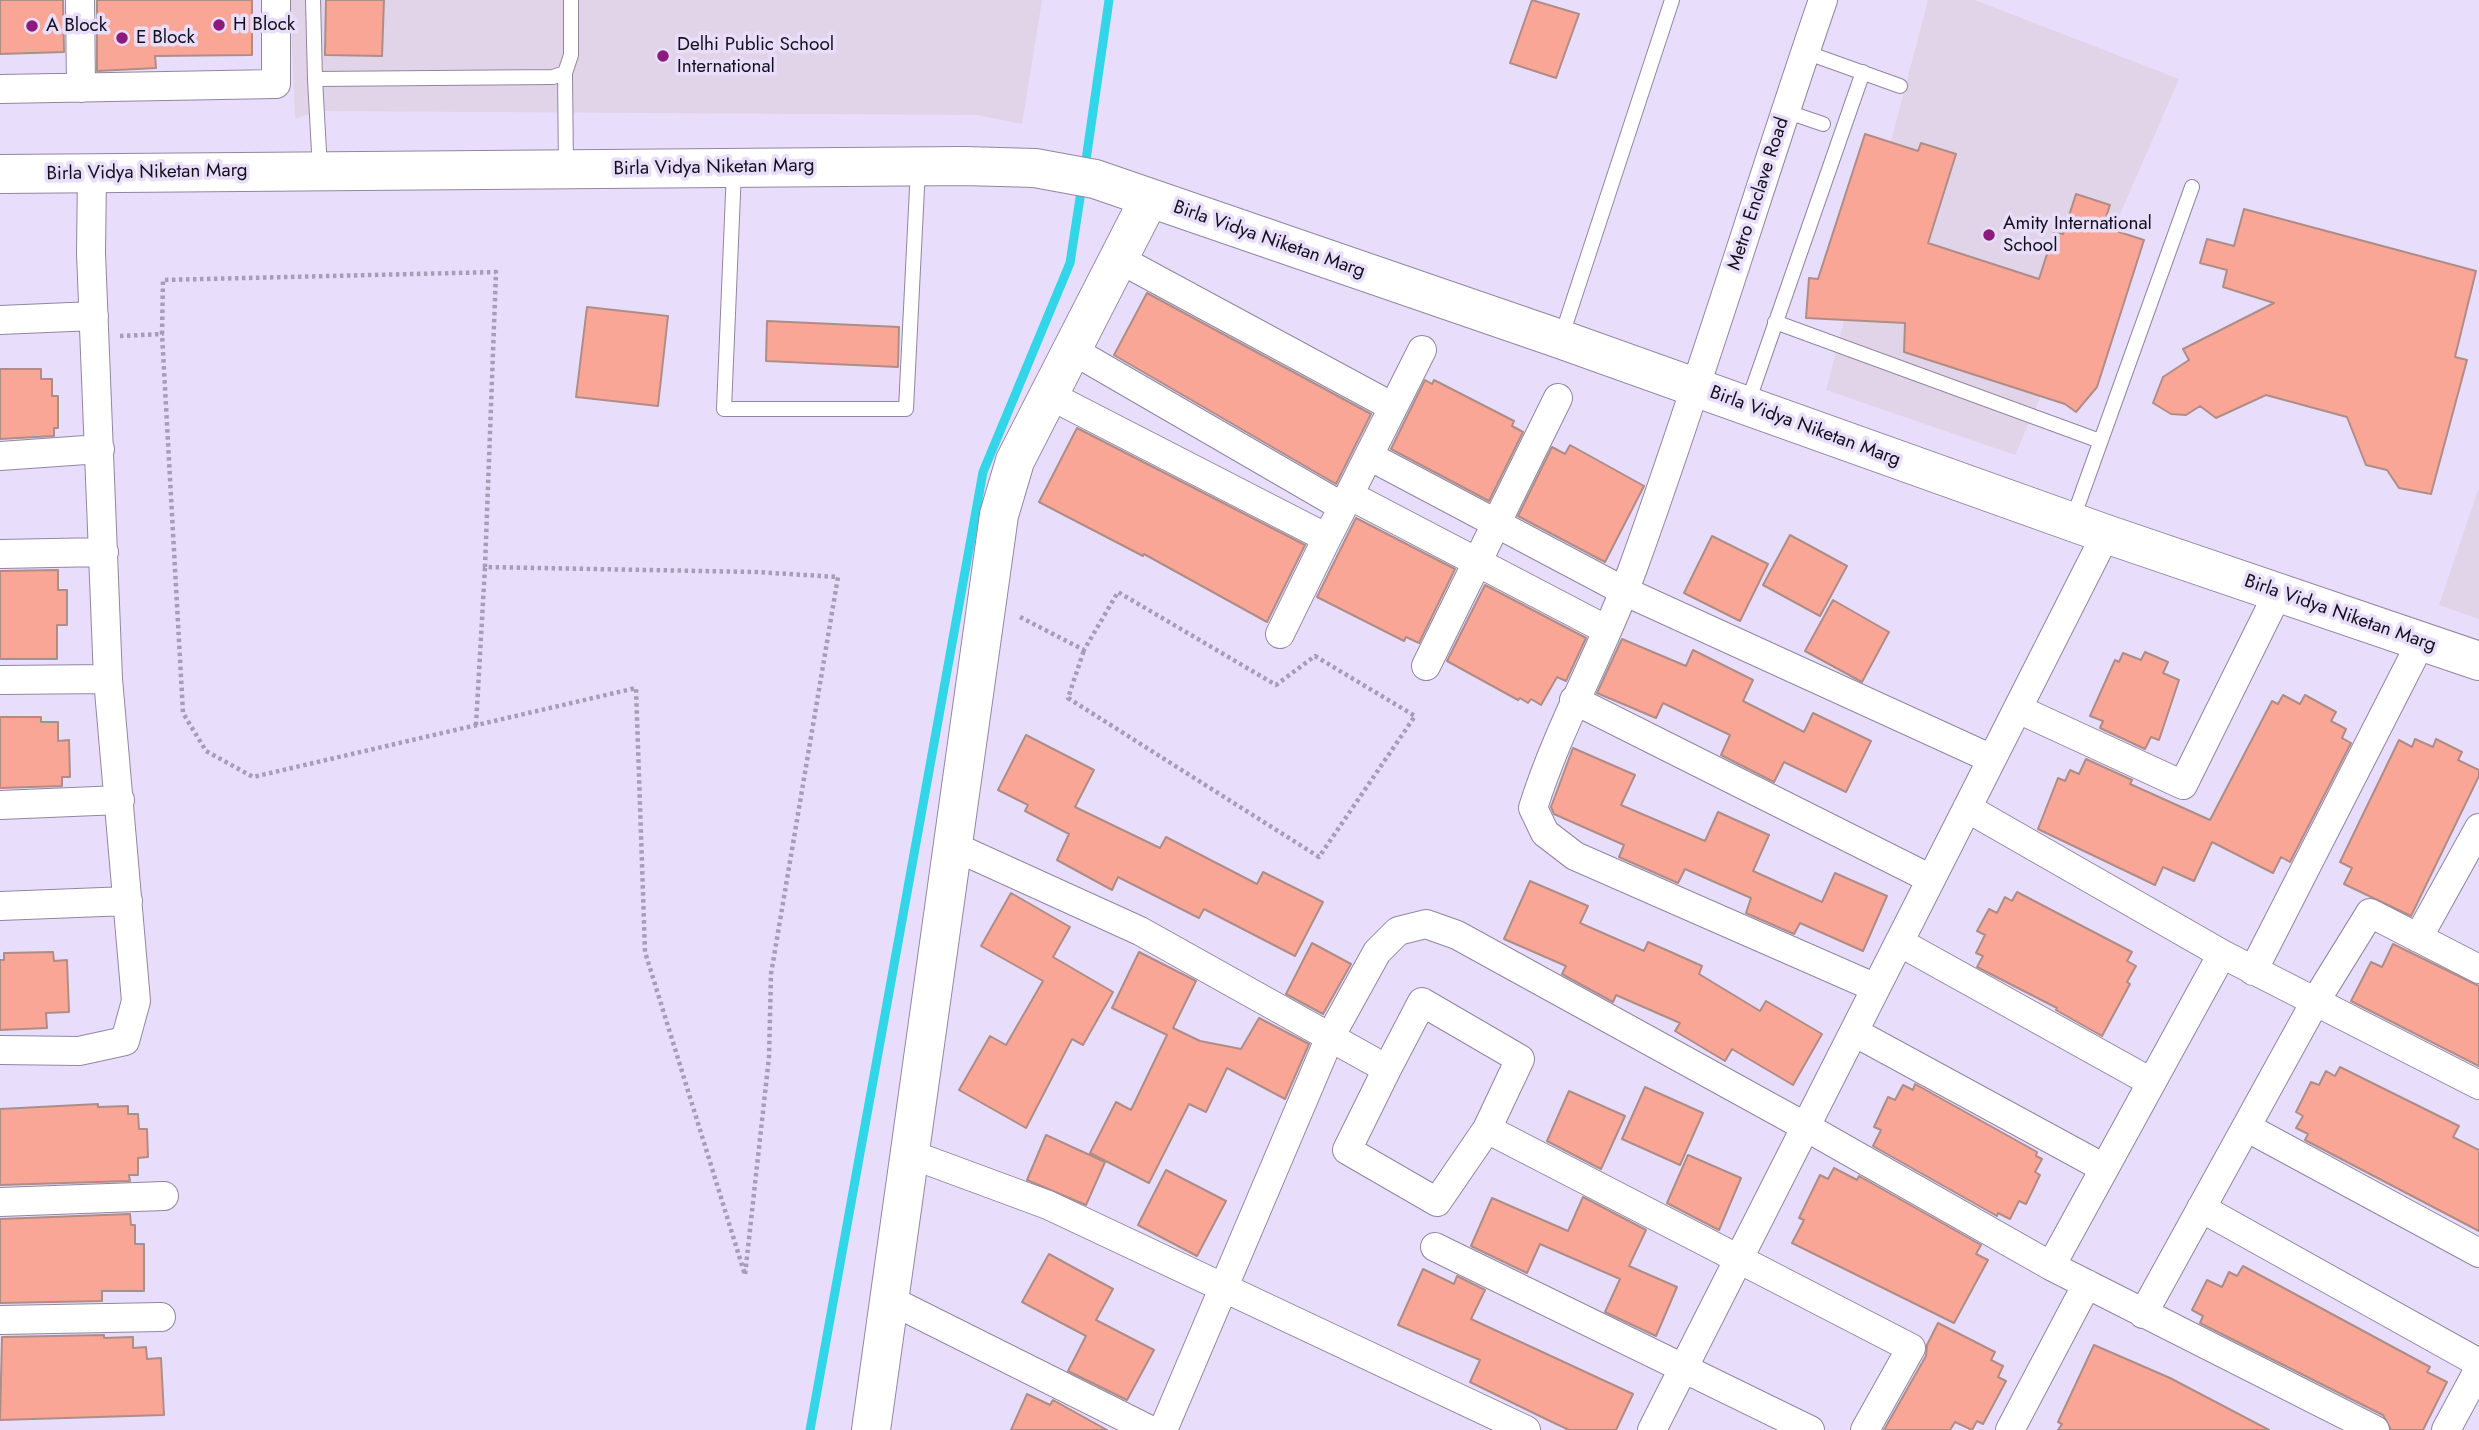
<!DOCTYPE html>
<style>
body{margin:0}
canvas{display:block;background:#e9ddfc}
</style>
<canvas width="2479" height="1430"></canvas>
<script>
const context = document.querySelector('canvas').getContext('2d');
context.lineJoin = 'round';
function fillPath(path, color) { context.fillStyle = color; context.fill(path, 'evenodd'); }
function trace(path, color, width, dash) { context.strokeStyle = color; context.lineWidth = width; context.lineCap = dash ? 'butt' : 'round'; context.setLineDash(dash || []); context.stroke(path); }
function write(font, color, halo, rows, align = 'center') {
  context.font = font + ' Jost,sans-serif'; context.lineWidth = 7; context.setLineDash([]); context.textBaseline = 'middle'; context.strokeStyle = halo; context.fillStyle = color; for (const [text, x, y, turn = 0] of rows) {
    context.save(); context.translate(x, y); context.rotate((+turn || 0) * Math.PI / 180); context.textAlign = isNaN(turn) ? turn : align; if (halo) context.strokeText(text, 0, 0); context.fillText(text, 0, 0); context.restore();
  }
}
const education = new Path2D(`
 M 290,0 L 1042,0 L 1022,124 L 977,115 L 317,111 L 295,119 Z
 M 1928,0 L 1975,0 L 2179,79 L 2015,455 L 1826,390 Z
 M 2479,487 L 2479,619 L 2439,605 Z`);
const stream = new Path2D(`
 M 1085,167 L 1109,0
 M 810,1430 L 983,472 L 1070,263 L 1082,185`);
const building = new Path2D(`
 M 0,0 L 63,0 L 64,52 L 0,54 Z
 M 97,0 L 252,0 L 252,55 L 155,56 L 156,68 L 97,71 Z
 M 326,0 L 384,0 L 382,56 L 325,55 Z
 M 1532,0 L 1579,14 L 1556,78 L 1510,63 Z
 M 1865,134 L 1918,151 L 1921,143 L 1956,154 L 1928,243 L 2039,279 L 2054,232 L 2063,234 L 2076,194 L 2110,205 L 2104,223 L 2117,227 L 2116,231 L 2144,240 L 2097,387 L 2076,412 L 2065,404 L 1904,352 L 1905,323 L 1806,318 L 1809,278 L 1818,279 Z
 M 2244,209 L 2476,271 L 2455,357 L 2467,360 L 2431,494 L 2399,488 L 2387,470 L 2366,465 L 2347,417 L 2266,395 L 2216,418 L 2200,406 L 2186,415 L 2171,414 L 2153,403 L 2163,377 L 2189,360 L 2183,349 L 2274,303 L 2223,287 L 2227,270 L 2200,263 L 2207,239 L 2234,246 Z
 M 1147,293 L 1371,414 L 1336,484 L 1114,355 Z
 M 587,307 L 668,316 L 658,406 L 576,397 Z
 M 767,321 L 899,327 L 898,367 L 766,361 Z
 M 0,369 L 41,369 L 41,379 L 52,379 L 52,396 L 58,396 L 58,428 L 54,428 L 54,436 L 0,439 Z
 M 1425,380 L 1432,384 L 1434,380 L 1514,421 L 1512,426 L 1523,432 L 1489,501 L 1391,449 Z
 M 1077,428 L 1305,545 L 1267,622 L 1144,554 L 1143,556 L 1039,502 Z
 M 1570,445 L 1644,486 L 1605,562 L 1518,516 L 1552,447 L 1565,454 Z
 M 1356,518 L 1455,569 L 1419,643 L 1406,637 L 1404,641 L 1317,597 Z
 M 1790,535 L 1847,566 L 1820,616 L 1763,585 Z
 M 1712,536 L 1768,564 L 1740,621 L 1684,593 Z
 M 58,570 L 58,590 L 67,590 L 67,625 L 57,625 L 57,659 L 0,659 L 0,571 Z
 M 1485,585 L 1586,638 L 1566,681 L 1557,677 L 1541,705 L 1531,699 L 1528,703 L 1520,698 L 1518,700 L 1447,661 Z
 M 1833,600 L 1889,632 L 1862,682 L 1805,651 Z
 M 1622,639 L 1686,666 L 1693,650 L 1753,680 L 1743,701 L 1804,732 L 1813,713 L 1871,741 L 1846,792 L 1784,762 L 1774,782 L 1721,755 L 1730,735 L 1663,703 L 1656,718 L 1597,693 Z
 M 2145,652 L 2168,662 L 2163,673 L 2179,680 L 2159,740 L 2151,737 L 2145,749 L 2100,728 L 2103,721 L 2090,716 L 2115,660 L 2119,662 L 2123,653 L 2141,660 Z
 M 2283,695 L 2300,704 L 2305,695 L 2336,712 L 2331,721 L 2346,729 L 2342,738 L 2351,743 L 2290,862 L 2281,857 L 2273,873 L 2212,842 L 2194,881 L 2163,867 L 2155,885 L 2038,829 L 2058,778 L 2065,781 L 2070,770 L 2079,774 L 2086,759 L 2132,780 L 2130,784 L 2210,820 L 2272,701 L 2278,704 Z
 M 0,717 L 41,717 L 41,722 L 58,722 L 58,741 L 69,740 L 70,777 L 62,777 L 62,786 L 0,788 Z
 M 1026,735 L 1094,770 L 1075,807 L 1160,848 L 1166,837 L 1257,884 L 1263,872 L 1323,902 L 1295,956 L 1204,909 L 1199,918 L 1118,877 L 1112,890 L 1057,860 L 1069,834 L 1025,811 L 1028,805 L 998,790 Z
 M 2415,739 L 2433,747 L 2436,739 L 2462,752 L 2458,760 L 2479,770 L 2479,776 L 2411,916 L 2344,884 L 2352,868 L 2340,862 L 2399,740 L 2412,747 Z
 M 1573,748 L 1635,775 L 1621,805 L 1705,841 L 1718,812 L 1769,835 L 1753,871 L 1822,902 L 1835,873 L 1887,896 L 1863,951 L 1800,923 L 1794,934 L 1746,913 L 1751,898 L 1685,869 L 1678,883 L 1619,857 L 1624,845 L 1554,814 L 1551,807 Z
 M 1530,881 L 1588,906 L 1580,923 L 1644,951 L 1648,942 L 1673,953 L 1702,966 L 1699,974 L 1760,1011 L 1766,1001 L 1822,1034 L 1793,1085 L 1732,1049 L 1725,1061 L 1675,1031 L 1680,1023 L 1616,995 L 1613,1002 L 1562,974 L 1566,966 L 1504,939 Z
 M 2017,892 L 2132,952 L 2127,961 L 2136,966 L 2127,982 L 2130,984 L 2102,1036 L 2056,1010 L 2057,1008 L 1977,967 L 1983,956 L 1976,953 L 1985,935 L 1977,931 L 1989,909 L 1997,913 L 2005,897 L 2012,901 Z
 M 1011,893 L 1070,927 L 1053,957 L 1113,992 L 1083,1045 L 1072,1039 L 1026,1128 L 959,1090 L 990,1036 L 1006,1045 L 1043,981 L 981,946 Z
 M 1312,943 L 1351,964 L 1323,1014 L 1286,994 Z
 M 2393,944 L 2479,986 L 2479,1066 L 2351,1001 L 2371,962 L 2382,967 Z
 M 53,952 L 54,961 L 67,960 L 69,1012 L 46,1013 L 47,1028 L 0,1030 L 0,960 L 4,960 L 4,953 Z
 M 1139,952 L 1196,981 L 1173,1028 L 1200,1041 L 1241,1049 L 1259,1018 L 1309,1044 L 1285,1099 L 1227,1068 L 1206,1112 L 1189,1104 L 1149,1183 L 1090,1153 L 1116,1102 L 1131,1110 L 1167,1035 L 1112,1008 Z
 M 2340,1067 L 2459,1126 L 2453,1137 L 2479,1150 L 2479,1231 L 2305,1140 L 2308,1134 L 2296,1128 L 2303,1116 L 2296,1112 L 2311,1082 L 2319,1085 L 2326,1071 L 2335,1076 Z
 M 1915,1084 L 2037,1152 L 2036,1156 L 2042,1159 L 2035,1172 L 2040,1175 L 2026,1204 L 2019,1201 L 2010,1219 L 1998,1213 L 1997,1216 L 1873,1146 L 1881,1130 L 1874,1127 L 1888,1097 L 1895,1100 L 1903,1085 L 1913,1090 Z
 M 1645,1087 L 1703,1113 L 1680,1165 L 1622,1139 Z
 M 1569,1091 L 1625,1116 L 1601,1169 L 1547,1141 Z
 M 98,1104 L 98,1107 L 128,1106 L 128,1114 L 138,1114 L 139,1129 L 147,1129 L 148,1157 L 138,1158 L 138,1175 L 129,1175 L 130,1181 L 0,1185 L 0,1109 Z
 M 1046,1135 L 1105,1162 L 1086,1205 L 1027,1180 Z
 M 1688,1155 L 1741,1178 L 1719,1230 L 1667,1203 Z
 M 1834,1168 L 1857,1180 L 1859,1176 L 1981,1245 L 1976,1254 L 1988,1260 L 1954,1323 L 1792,1243 L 1804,1220 L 1799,1218 L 1820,1175 L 1828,1179 Z
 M 1166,1170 L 1226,1201 L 1197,1256 L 1138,1225 Z
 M 1583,1197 L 1646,1230 L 1629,1266 L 1677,1287 L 1656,1336 L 1605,1312 L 1620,1279 L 1540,1244 L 1527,1273 L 1471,1246 L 1492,1198 L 1568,1231 Z
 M 130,1214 L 131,1225 L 135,1225 L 135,1244 L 144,1244 L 144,1291 L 102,1291 L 102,1301 L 0,1303 L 0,1219 Z
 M 1049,1254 L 1113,1289 L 1096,1320 L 1154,1350 L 1127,1400 L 1068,1371 L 1086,1336 L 1022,1302 Z
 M 2243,1266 L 2430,1367 L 2427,1372 L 2447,1382 L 2423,1430 L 2391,1430 L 2383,1415 L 2200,1323 L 2203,1316 L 2192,1310 L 2207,1280 L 2222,1287 L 2229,1272 L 2237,1276 Z
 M 1423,1269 L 1454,1284 L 1457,1276 L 1485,1290 L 1471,1319 L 1633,1394 L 1616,1430 L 1569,1430 L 1550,1421 L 1470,1382 L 1480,1360 L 1398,1325 Z
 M 1938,1323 L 1995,1352 L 1991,1360 L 2003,1366 L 1998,1377 L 2006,1381 L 1983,1424 L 1977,1421 L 1972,1430 L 1955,1422 L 1950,1430 L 1884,1430 L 1926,1356 L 1927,1345 Z
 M 104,1335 L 104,1338 L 133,1337 L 133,1348 L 146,1347 L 147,1359 L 161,1358 L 164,1415 L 0,1420 L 2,1337 Z
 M 2094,1345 L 2170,1378 L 2269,1430 L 2058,1430 L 2062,1424 L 2058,1422 Z
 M 1027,1394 L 1050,1405 L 1053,1400 L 1107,1430 L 1011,1430 Z`);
const path = new Path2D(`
 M 120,336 L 162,334 L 163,280 L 496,272 L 485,567 L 756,572 L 838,577 L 771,974 L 769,1057 L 745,1275 L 645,952 L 636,688 L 253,777 L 206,751 L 183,713 L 162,334
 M 1020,617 L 1084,650 L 1118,592 L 1276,685 L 1315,656 L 1415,716 L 1319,857 L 1068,698 L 1084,650
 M 476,725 L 485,567`);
const lane = new Path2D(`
 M 313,0 L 315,79
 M 1805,52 L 1900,86
 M 565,73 L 566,169
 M 1785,111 L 1823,124
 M 320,170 L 315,79 L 553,77 L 565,73 L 571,55 L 571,0
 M 734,170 L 724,409 L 906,409 L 918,168
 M 1775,322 L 2100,441
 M 1561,338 L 1672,0
 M 1747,405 L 1863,72
 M 2072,521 L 2192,187`);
const street = new Path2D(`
 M 80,0 L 81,88
 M 1823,0 C 1758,189 1701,381 1633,568 C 1603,650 1559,725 1533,808 L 1545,833 L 1575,856 L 1876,988
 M 0,89 L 276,84 L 276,0
 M 1119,259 L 1393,407
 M 0,320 L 94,316
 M 1072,350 L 1343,507
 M 1049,395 L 1327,538 L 1349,495 L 1607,630
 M 0,456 L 100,449
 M 1369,456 L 1624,591 L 1992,759
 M 1349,495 L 1422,350
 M 0,554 L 104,552
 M 1280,634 L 1327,538
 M 1426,666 L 1558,398
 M 0,680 L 108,679
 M 1574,700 L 1931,879
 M 2018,709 L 2183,785 L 2278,593
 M 0,805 L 120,800
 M 1967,808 L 2222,954 L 2479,1085
 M 953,846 L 1140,931 L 1387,1069 L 1422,1002 L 1520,1059 L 1487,1129 L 1911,1348 L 1865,1430
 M 0,906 L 128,901
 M 2418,938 L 2479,828
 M 1899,942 L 2151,1082
 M 2253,971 L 2421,642
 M 1854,1032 L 2104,1168
 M 0,1050 L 79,1051 L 125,1041 L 136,1001 L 108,679 L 91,253 L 92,174
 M 1387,1069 L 1347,1150 L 1437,1202 L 1487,1129
 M 2246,1127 L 2479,1253
 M 910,1154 L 1048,1205 L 1526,1430
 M 0,1202 L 164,1196
 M 2201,1208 L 2479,1363
 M 1435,1247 L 1810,1430
 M 2051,1266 L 2222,954
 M 890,1300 L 1150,1430
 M 2143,1314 L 2315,1002 L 2370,913 L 2479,969
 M 0,1320 L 161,1317
 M 1163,1430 L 1330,1037 L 1377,952 L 1398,931 L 1426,924 L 1457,935 L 1806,1127 L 2051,1266 L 2375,1430
 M 1652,1430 L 2106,534
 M 2010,1430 L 2087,1284
 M 2446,1430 L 2479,1369`);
const secondary = new Path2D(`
 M 0,174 L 964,166 L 1035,168 L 1095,179 L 1560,339 L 2106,534 L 2479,661
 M 871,1430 L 999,515 L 1015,461 L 1149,199`);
const markers = [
 [219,25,7,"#8d1b7c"],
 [32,26,7,"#8d1b7c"],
 [122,38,7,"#8d1b7c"],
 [663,56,7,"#8d1b7c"],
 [1989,235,7,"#8d1b7c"]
];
const poiNames = [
 ["H Block",233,25],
 ["A Block",46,26],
 ["E Block",136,38],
 ["Delhi Public School",677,45],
 ["International",677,67],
 ["Amity International",2003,224],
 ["School",2003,246]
];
const streetNames = [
 ["Birla Vidya Niketan Marg",714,168,-1],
 ["Birla Vidya Niketan Marg",147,173,-1],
 ["Metro Enclave Road",1759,194,-72],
 ["Birla Vidya Niketan Marg",1269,240,19],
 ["Birla Vidya Niketan Marg",1805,427,20],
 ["Birla Vidya Niketan Marg",2340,614,19]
];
fillPath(education, '#e1d4e8');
trace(stream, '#33d6e9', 9);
fillPath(building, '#faa697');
trace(building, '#af8d87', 2);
trace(lane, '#9186a1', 16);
trace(street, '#9186a1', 30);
trace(secondary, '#9186a1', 40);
trace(path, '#a79db6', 4.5, [3.5, 3.5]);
trace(lane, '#fff', 14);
trace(street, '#fff', 28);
trace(secondary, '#fff', 38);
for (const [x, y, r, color] of markers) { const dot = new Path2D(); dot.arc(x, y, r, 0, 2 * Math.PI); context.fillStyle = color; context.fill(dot); trace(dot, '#e9ddfc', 2.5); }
write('19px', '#14101a', '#e9ddfc', poiNames, 'left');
write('19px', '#14101a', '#e9ddfc', streetNames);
</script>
